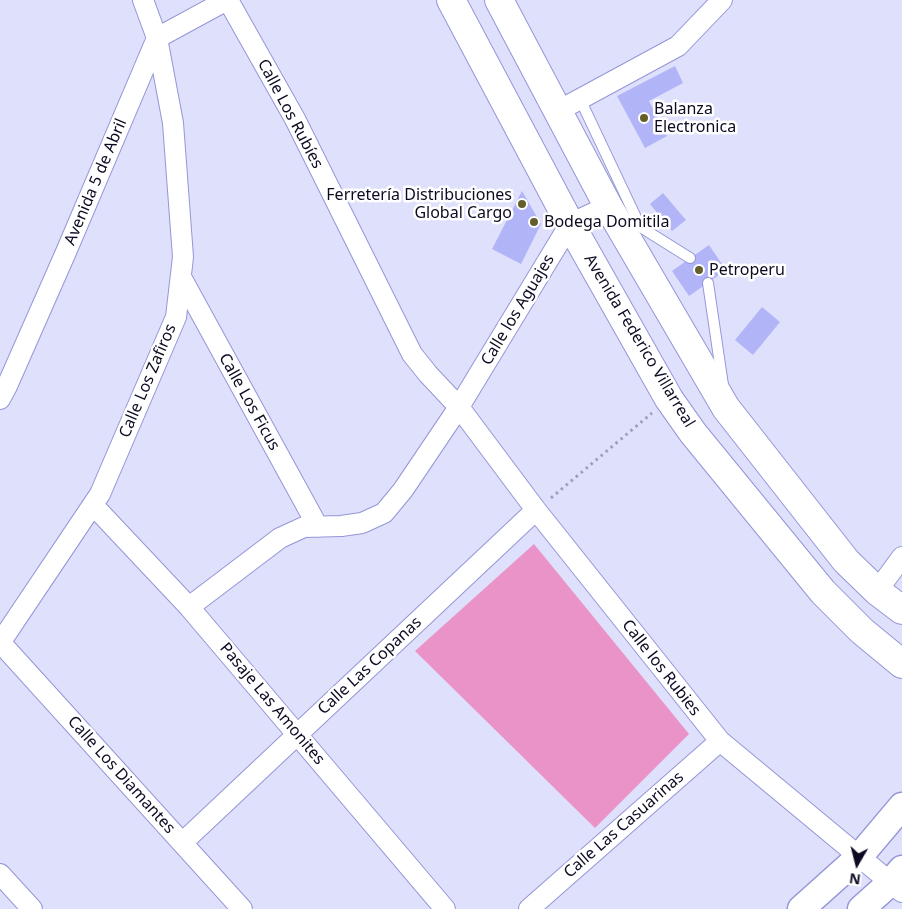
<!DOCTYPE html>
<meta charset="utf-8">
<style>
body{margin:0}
#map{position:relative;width:902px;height:909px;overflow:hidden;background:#dee0fc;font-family:"Noto Sans",sans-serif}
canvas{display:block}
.north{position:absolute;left:832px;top:839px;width:50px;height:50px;-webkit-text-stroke:4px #fff;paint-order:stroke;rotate:188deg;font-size:14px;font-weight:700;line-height:20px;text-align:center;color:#0c0b22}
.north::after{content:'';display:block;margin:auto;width:18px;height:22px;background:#0c0b22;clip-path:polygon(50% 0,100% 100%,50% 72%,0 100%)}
</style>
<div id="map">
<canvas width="902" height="909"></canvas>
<div class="north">N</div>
</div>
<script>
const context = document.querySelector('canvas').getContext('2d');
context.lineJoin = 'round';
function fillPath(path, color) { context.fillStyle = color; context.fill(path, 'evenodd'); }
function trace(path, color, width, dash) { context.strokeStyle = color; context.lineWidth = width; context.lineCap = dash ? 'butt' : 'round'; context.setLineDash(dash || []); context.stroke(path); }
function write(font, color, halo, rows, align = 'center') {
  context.font = font + ' "Noto Sans",sans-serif'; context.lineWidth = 5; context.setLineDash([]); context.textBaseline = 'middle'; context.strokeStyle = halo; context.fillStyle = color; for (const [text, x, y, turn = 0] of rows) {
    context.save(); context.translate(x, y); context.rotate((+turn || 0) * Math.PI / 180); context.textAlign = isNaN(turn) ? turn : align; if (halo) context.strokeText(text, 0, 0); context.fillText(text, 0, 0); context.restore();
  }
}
const green = new Path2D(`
 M 534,544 L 689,734 L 595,828 L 415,651 Z`);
const building = new Path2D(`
 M 675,66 L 683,83 L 649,101 L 667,136 L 645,148 L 617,96 Z
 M 522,191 L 541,224 L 521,264 L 492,249 Z
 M 663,193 L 686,220 L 672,231 L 650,204 Z
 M 709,245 L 726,270 L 689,296 L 672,271 Z
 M 762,307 L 780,322 L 753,355 L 735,340 Z`);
const path = new Path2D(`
 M 551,498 L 652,413`);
const service = new Path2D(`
 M 580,99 L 640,226
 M 634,223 L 690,258
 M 708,283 L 723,385`);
const minor = new Path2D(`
 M 228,0 L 295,119 L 412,354 L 428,374 L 459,407 L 536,510 L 720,741 L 902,892
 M 558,111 L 678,46 L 722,0
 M 181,277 L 318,527
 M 0,399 L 7,386 L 66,252 L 157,38 L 227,0
 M 93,505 L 189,607 L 445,909
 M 877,591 L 902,557
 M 189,607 L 280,538 L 304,527 L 341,526 L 362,523 L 384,513 L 403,490 L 459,407 L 570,224 L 608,206
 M 0,642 L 242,909
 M 0,643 L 100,494 L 176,317 L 183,257 L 173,123 L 157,38 L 143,0
 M 182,843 L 536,510
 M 0,874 L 32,909
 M 529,909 L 720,741`);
const tertiary = new Path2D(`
 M 801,909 L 859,857 L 902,806
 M 861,909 L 890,883 L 902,869`);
const secondary = new Path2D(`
 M 451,0 L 570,224 L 669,399 L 693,433 L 823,592 L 862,631 L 902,664
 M 499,0 L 608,206 L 726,408 L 846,561 L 877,591 L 902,610`);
const markers = [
 [644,118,5,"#645e2a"],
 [522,204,5,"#645e2a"],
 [534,222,5,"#645e2a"],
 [699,270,5,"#645e2a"]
];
const poiNames = [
 ["Balanza",654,109],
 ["Electronica",654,127],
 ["Ferretería Distribuciones",512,195,"right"],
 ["Global Cargo",512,213,"right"],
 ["Bodega Domitila",544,222],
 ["Petroperu",709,270]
];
const streetNames = [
 ["Calle Los Rubíes",290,114,62],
 ["Avenida 5 de Abril",96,182,-67],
 ["Calle los Aguajes",518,310,-59],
 ["Avenida Federico Villarreal",639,341,59],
 ["Calle Los Zafiros",148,381,-67],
 ["Calle Los Ficus",249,402,61],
 ["Calle Las Copanas",370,666,-43],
 ["Calle los Rubies",661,668,52],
 ["Pasaje Las Amonites",272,704,50],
 ["Calle Los Diamantes",121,775,48],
 ["Calle Las Casuarinas",624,825,-41]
];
fillPath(green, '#ea93c9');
fillPath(building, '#b2b4f8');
trace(service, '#9496d7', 12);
trace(minor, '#9496d7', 22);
trace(tertiary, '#9496d7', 29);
trace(secondary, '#9496d7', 30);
trace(path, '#9e9fb9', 3, [2.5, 4]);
trace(service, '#fff', 10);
trace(minor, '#fff', 20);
trace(tertiary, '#fff', 26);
trace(secondary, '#fff', 28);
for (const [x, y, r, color] of markers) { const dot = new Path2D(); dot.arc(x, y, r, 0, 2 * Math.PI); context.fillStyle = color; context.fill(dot); trace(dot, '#fff', 2); }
write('16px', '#0c0b22', '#fff', poiNames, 'left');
write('16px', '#0c0b22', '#fff', streetNames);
</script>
